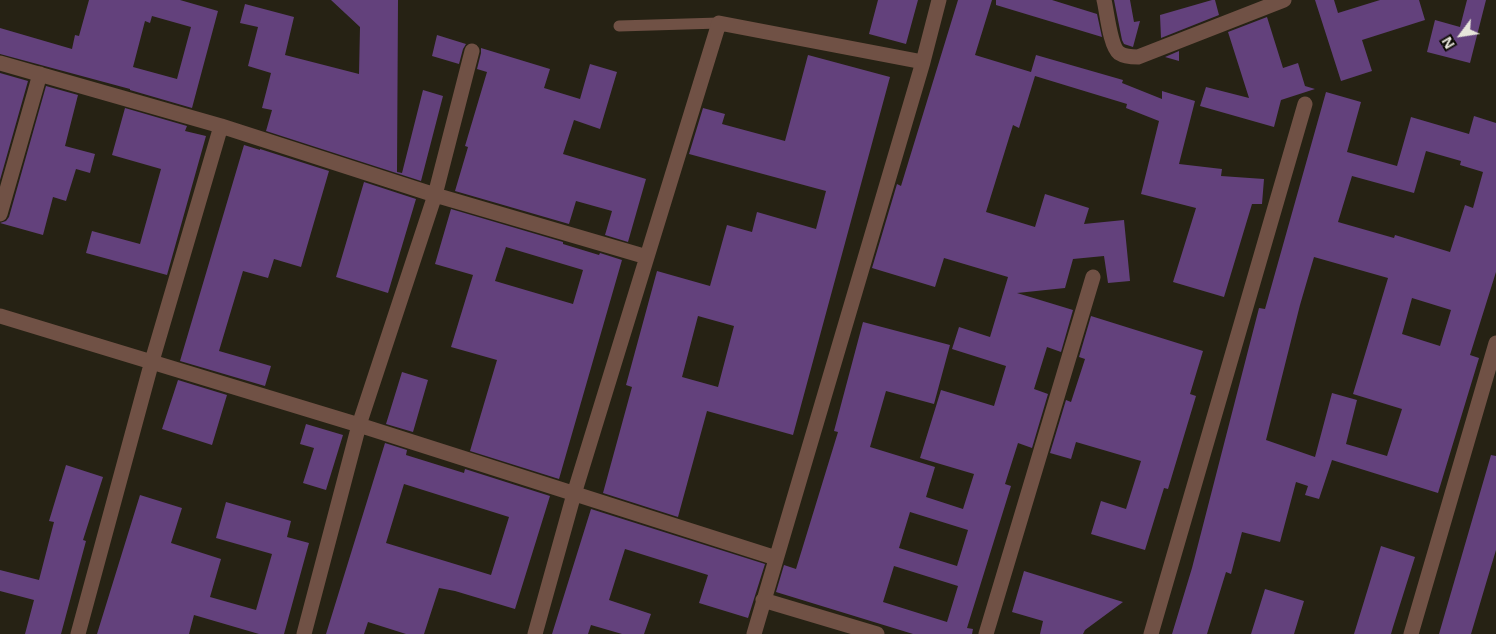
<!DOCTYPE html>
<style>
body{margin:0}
#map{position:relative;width:1496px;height:634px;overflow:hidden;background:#262214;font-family:"Open Sans",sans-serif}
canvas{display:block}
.north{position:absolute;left:1436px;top:10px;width:50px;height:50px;-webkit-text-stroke:4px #0e0c06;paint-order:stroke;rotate:239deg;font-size:14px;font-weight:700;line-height:20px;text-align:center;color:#e7e5db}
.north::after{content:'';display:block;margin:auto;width:18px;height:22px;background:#e7e5db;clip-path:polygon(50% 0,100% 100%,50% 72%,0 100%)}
</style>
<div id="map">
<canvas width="1496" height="634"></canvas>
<div class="north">N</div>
</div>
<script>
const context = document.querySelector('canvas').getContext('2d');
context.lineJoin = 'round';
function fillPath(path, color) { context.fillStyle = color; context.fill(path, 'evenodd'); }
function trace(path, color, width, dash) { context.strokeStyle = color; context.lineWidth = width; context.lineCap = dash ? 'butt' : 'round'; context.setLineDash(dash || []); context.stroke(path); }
const building = new Path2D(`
 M 89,0 L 180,0 L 218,11 L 192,108 L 130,90 L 130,89 L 0,54 L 0,28 L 72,49 L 75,35 L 79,36 ZM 152,16 L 191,27 L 177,79 L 133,67 L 145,21 L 150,23 Z
 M 331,0 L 398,0 L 397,172 L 402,173 L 423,90 L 443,96 L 421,181 L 266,131 L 272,110 L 262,108 L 271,73 L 248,66 L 258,27 L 240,23 L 245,4 L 294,17 L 285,55 L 359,74 L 360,27 Z
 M 878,0 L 918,0 L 906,44 L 869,34 Z
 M 958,0 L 992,0 L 975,55 L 1031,72 L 1036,55 L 1123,80 L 1122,83 L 1162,99 L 1162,91 L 1195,101 L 1179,164 L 1222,169 L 1221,176 L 1264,179 L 1262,204 L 1252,204 L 1224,297 L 1173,282 L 1196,208 L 1141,194 L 1159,121 L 1126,108 L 1127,104 L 1035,76 L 1019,128 L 1013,125 L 986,212 L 1035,227 L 1045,194 L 1089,208 L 1084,224 L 1124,220 L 1130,281 L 1108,283 L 1104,256 L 1073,259 L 1065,288 L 1017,293 L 1073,310 L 1061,352 L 1047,347 L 1034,389 L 1048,394 L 1032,448 L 1018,443 L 1005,484 L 1011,486 L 967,628 L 973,629 L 972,634 L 913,634 L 776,592 L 784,565 L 796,569 L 838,432 L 834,431 L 863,322 L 950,345 L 934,404 L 886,391 L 870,447 L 935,467 L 926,497 L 963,509 L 974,474 L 920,458 L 941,390 L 994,406 L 1006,366 L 952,349 L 959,327 L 990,337 L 1008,277 L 944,258 L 935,287 L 872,268 L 897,184 L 901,186 ZM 910,512 L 968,530 L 957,566 L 899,548 ZM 894,566 L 958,586 L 947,622 L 883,602 Z
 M 996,0 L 1052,0 L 1097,14 L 1102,37 L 996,5 Z
 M 1114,0 L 1130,0 L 1134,22 L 1140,21 L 1133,47 L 1124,44 L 1122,40 Z
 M 1212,0 L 1215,0 L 1219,15 L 1161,38 L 1160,15 Z
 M 1315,0 L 1334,0 L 1338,13 L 1380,0 L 1419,0 L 1425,20 L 1362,40 L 1372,71 L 1341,81 Z
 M 1467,0 L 1486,0 L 1470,63 L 1427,52 L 1435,20 L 1460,27 Z
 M 1267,17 L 1283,68 L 1298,63 L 1305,86 L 1315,89 L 1281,100 L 1274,127 L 1200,106 L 1206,87 L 1249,98 L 1228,32 Z
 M 437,35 L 466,44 L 463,49 L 459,64 L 432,56 Z
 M 481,48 L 550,69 L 544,88 L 580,99 L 590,64 L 617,72 L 600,129 L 574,120 L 563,154 L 646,179 L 628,242 L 605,235 L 612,211 L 576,201 L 569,224 L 455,191 L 468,147 L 465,146 L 487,72 L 477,69 L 481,53 Z
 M 1179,51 L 1179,61 L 1165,57 Z
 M 808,55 L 890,77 L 793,435 L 707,411 L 678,517 L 603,493 L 632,387 L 626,385 L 657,271 L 710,286 L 727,225 L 752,232 L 757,212 L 816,229 L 826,191 L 689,154 L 703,108 L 725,114 L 722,124 L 785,141 ZM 698,316 L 734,326 L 718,387 L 682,377 Z
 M 0,73 L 28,81 L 0,180 Z
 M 46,86 L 78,95 L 65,146 L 95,154 L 90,173 L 76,169 L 66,201 L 53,197 L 43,235 L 0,223 L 6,221 L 9,217 Z
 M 1326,92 L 1361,102 L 1347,152 L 1397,166 L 1411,117 L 1469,134 L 1474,116 L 1496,123 L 1496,272 L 1470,355 L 1479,358 L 1438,493 L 1332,460 L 1319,499 L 1305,495 L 1308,486 L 1296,482 L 1280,542 L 1242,532 L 1231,574 L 1226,572 L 1207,634 L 1172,634 L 1192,568 L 1259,308 L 1265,309 ZM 1426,151 L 1461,161 L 1460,165 L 1483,172 L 1473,208 L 1465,205 L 1450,252 L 1395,235 L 1394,238 L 1338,222 L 1352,176 L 1414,193 ZM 1314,257 L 1388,278 L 1353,394 L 1402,409 L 1387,456 L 1346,444 L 1357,400 L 1332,393 L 1315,457 L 1266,440 L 1300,305 ZM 1412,298 L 1451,310 L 1440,346 L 1402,334 Z
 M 125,108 L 187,126 L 185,131 L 206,136 L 167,275 L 86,253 L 92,231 L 140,244 L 161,169 L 112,155 Z
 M 244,145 L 260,150 L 260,149 L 329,171 L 301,267 L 274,259 L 268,278 L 243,271 L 219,351 L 271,366 L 265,386 L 180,361 Z
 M 364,182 L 416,199 L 388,293 L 336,277 Z
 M 451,209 L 563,242 L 563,244 L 599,255 L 600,253 L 622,260 L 559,479 L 470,451 L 497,360 L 451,347 L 473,275 L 435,264 ZM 506,247 L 583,270 L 573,304 L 495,281 Z
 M 1091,316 L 1203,351 L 1190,394 L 1196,396 L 1168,489 L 1164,488 L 1145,550 L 1091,534 L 1101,501 L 1126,509 L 1141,461 L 1076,442 L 1071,459 L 1050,453 L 1066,400 L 1071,402 L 1085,359 L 1079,357 Z
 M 402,372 L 428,380 L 413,432 L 386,424 Z
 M 178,380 L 227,395 L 212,445 L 162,429 Z
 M 306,424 L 343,435 L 326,490 L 303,483 L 314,448 L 300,444 Z
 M 385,443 L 407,450 L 406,455 L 464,473 L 465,469 L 550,496 L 515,609 L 455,591 L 439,588 L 424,634 L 406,634 L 368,622 L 364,634 L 326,634 ZM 404,484 L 509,517 L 491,575 L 386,543 Z
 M 1491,455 L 1496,456 L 1496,550 L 1487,580 L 1471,634 L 1439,634 Z
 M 66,465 L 103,477 L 83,540 L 86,541 L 61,634 L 25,634 L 34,600 L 0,591 L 0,570 L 39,580 L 54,522 L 49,521 Z
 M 140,495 L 182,508 L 171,543 L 221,559 L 210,597 L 256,610 L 272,554 L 216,538 L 226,502 L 291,521 L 287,537 L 309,543 L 284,634 L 259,634 L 194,615 L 189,634 L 97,634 Z
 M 591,509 L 765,564 L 748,618 L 699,603 L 708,575 L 625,549 L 609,600 L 651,614 L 644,634 L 622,634 L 591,625 L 588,634 L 552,634 Z
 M 1381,546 L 1415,557 L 1393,627 L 1391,634 L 1354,634 Z
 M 1024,571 L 1123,602 L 1085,630 L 1083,634 L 1040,634 L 1043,621 L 1012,612 Z
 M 1265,589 L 1304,601 L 1294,634 L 1251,634 Z`);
const lane = new Path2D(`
 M 619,26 L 719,23`);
const street = new Path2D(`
 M 1104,0 C 1107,12 1110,46 1119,53 C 1125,57 1132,57 1138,57 L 1284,0
 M 0,63 L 221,126 L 435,195 L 647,257
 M 0,214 L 40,74
 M 0,316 L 359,425 L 776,558
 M 763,600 L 877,634
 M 78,634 L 152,361 L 221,126
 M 304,634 L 359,425 L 435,195 L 472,51
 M 535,634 L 574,494 L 719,23 L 923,62
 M 754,634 L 923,62 L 939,0
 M 986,634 L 1093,277
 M 1151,634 L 1305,104
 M 1411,634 L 1496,343`);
fillPath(building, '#63417c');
trace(lane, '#705145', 11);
trace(street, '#705145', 15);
</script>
